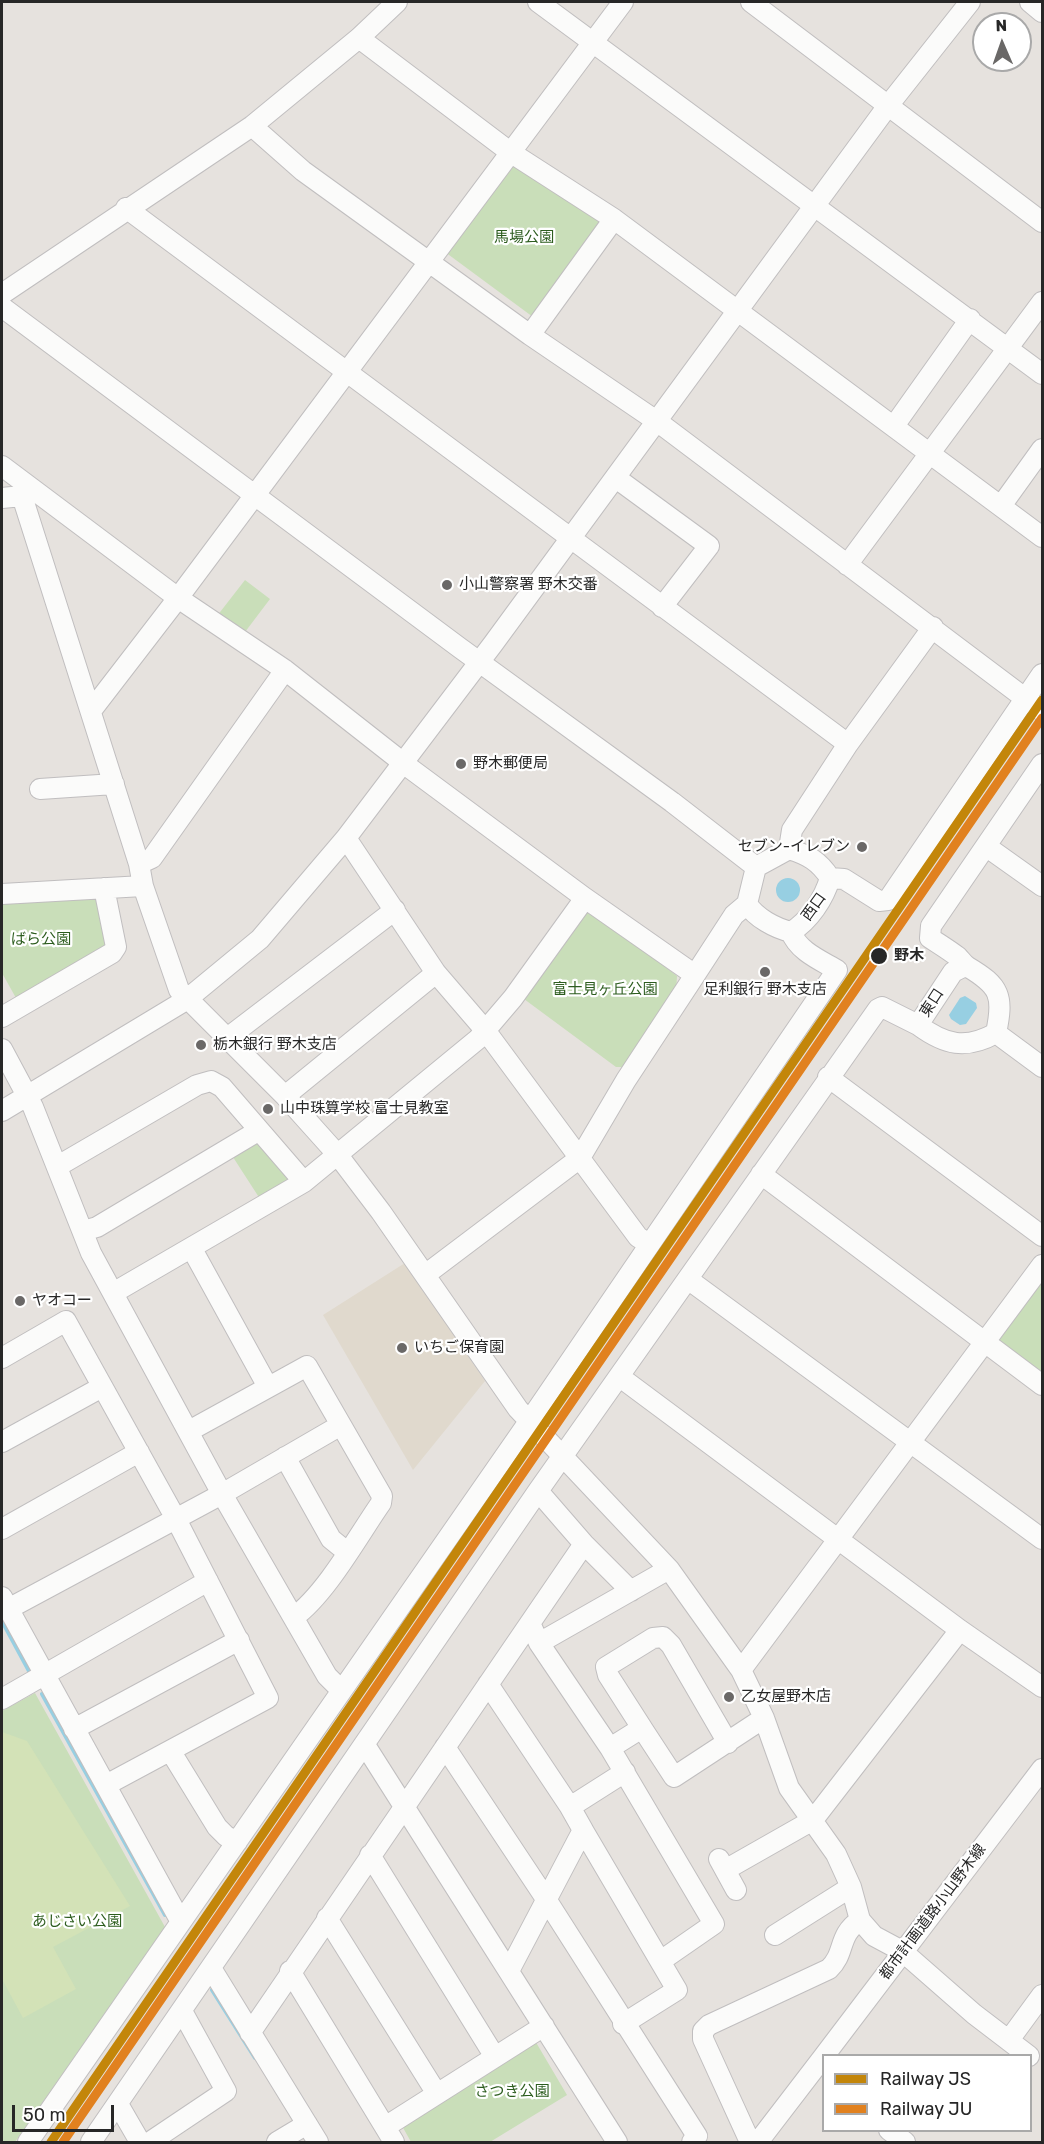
<!DOCTYPE html>
<meta charset="utf-8">
<style>
body{margin:0}
#map{position:relative;width:1044px;height:2144px;overflow:hidden;background:#e6e2de;font-family:Rubik,sans-serif}
canvas{display:block}
.frame{position:absolute;inset:0;border:3px solid #272727;pointer-events:none}
.legend{position:absolute;left:822px;top:2054px;width:210px;height:78px;box-sizing:border-box;background:#fff;border:2px solid #a9a9a9;margin:0;padding:8px 10px;list-style:none;font-size:18px;color:#272727}
.legend li{display:flex;align-items:center;gap:12px;height:30px}
.legend b{width:30px;border:2px solid #a9a9a9}
.north{position:absolute;left:972px;top:12px;width:60px;height:60px;box-sizing:border-box;background:#fff;border:2px solid #a9a9a9;border-radius:50%;rotate:358deg;font-size:16px;font-weight:700;line-height:24px;text-align:center;color:#272727}
.north::after{content:'';display:block;margin:auto;width:21px;height:27px;background:#6a6867;clip-path:polygon(50% 0,100% 100%,50% 72%,0 100%)}
.scale{position:absolute;left:12px;top:2105px;width:102px;height:27px;box-sizing:border-box;border:3px solid #272727;border-top:0;padding-left:8px;font-size:18px;line-height:21px;white-space:nowrap;color:#272727;-webkit-text-stroke:4px #fff;paint-order:stroke}
</style>
<div id="map">
<canvas width="1044" height="2144"></canvas>
<div class="frame"></div>
<ul class="legend">
<li><b style="height:8px;background:#c3860a"></b>Railway JS</li>
<li><b style="height:8px;background:#e1811f"></b>Railway JU</li>
</ul>
<div class="north">N</div>
<div class="scale">50 m</div>
</div>
<script>
const context = document.querySelector('canvas').getContext('2d');
context.lineJoin = 'round';
function fillPath(path, color) { context.fillStyle = color; context.fill(path, 'evenodd'); }
function trace(path, color, width, dash) { context.strokeStyle = color; context.lineWidth = width; context.lineCap = dash ? 'butt' : 'round'; context.setLineDash(dash || []); context.stroke(path); }
function write(font, color, halo, rows, align = 'center') {
  context.font = font + ' Rubik,"Noto Sans JP",sans-serif'; context.lineWidth = 4.5; context.setLineDash([]); context.textBaseline = 'middle'; context.strokeStyle = halo; context.fillStyle = color; for (const [text, x, y, turn = 0] of rows) {
    context.save(); context.translate(x, y); context.rotate((+turn || 0) * Math.PI / 180); context.textAlign = isNaN(turn) ? turn : align; if (halo) context.strokeText(text, 0, 0); context.fillText(text, 0, 0); context.restore();
  }
}
const education = new Path2D(`
 M 405,1263 L 485,1381 L 413,1470 L 323,1315 Z`);
const green = new Path2D(`
 M 512,162 L 604,224 L 533,317 L 445,252 Z
 M 245,580 L 270,599 L 242,636 L 217,616 Z
 M 95,897 L 109,938 L 107,949 L 16,998 L 2,973 L 2,902 Z
 M 581,912 L 595,912 L 677,976 L 676,993 L 624,1067 L 616,1067 L 524,999 L 522,993 Z
 M 248,1143 L 260,1143 L 290,1175 L 290,1186 L 262,1202 L 231,1154 Z
 M 1042,1269 L 1042,1382 L 985,1343 Z
 M 35,1693 L 165,1927 L 15,2142 L 2,2142 L 2,1711 Z
 M 534,2039 L 567,2095 L 490,2142 L 411,2142 L 401,2124 Z`);
const pitch = new Path2D(`
 M 2,1732 L 27,1741 L 130,1906 L 53,1947 L 76,1989 L 23,2018 L 2,1979 Z`);
const water = new Path2D(`
 M776 890a12 12 0 1 1 24 0a12 12 0 1 1-24 0Z
 M 965,996 L 976,1003 L 977,1008 L 966,1024 L 960,1025 L 951,1019 L 949,1015 L 960,998 Z`);
const stream = new Path2D(`
 M 2,1621 L 29,1671
 M 42,1694 L 165,1915
 M 212,1990 L 255,2058`);
const minor = new Path2D(`
 M 538,2 L 1042,374
 M 751,2 L 1042,222
 M 1030,2 L 1042,12
 M 359,38 L 510,152 L 614,219 L 1042,537
 M 252,126 L 303,171 L 530,335 L 658,422 L 1042,711
 M 126,208 L 848,744
 M 2,294 L 252,126 L 359,38 L 397,2
 M 2,307 L 460,648 L 672,802 L 756,867
 M 530,335 L 614,219
 M 894,426 L 970,319
 M 2,466 L 178,598 L 285,670 L 411,769 L 585,898 L 695,975
 M 616,478 L 709,546 L 662,607
 M 30,487 L 22,496 L 139,864 L 143,886 L 179,990 L 285,1096 L 337,1154 L 381,1212 L 518,1409 L 669,1569 L 741,1670 L 764,1718 L 789,1788 L 836,1854 L 851,1887 L 860,1920 L 874,1936 L 902,1951 L 974,2014 L 1029,2056
 M 2,498 L 22,496
 M 1001,506 L 1042,449
 M 847,565 L 1042,302
 M 91,711 L 178,598 L 623,2
 M 40,789 L 114,784
 M 346,838 L 436,973 L 485,1030 L 638,1237 L 649,1244
 M 987,847 L 1042,886
 M 789,849 L 792,830 L 848,744 L 933,627
 M 789,849 C 808,855 819,861 830,878 C 824,899 809,921 791,932 C 775,928 756,918 747,904 L 756,867 Z
 M 139,864 L 152,858 L 285,670
 M 830,878 L 844,879 L 879,901 L 888,900 L 1042,674
 M 2,894 L 143,886
 M 965,966 L 953,972 L 918,1025 C 945,1045 966,1050 996,1033 C 1004,996 1000,986 968,967 C 963,964 961,960 958,957 C 949,950 939,944 930,938 L 931,926 L 1042,764
 M 2,1017 L 112,953 L 116,947 L 104,888
 M 996,1033 L 1042,1067
 M 226,1039 L 395,910
 M 2,1049 L 33,1107 L 91,1253 L 222,1494 L 327,1676 L 341,1690
 M 828,1077 L 1042,1236
 M 285,1096 L 436,973
 M 2,1111 L 186,1000 L 260,939 L 346,838 L 493,644 L 887,107 L 970,2
 M 58,1166 L 197,1085 L 211,1081 L 222,1087 L 304,1182
 M 761,1174 L 1042,1385
 M 83,1231 L 97,1227 L 258,1131
 M 192,1249 L 268,1387
 M 425,1275 L 580,1158 L 626,1080 L 695,975 L 734,915 L 747,904
 M 689,1280 L 1042,1539
 M 113,1293 L 304,1182 L 478,1039 L 513,998 L 585,898
 M 2,1358 L 66,1321 L 176,1519 L 268,1698 L 106,1785
 M 620,1377 L 960,1630 L 1042,1687
 M 189,1431 L 307,1366 L 382,1496 L 381,1503 C 358,1536 326,1594 294,1617
 M 2,1442 L 102,1387
 M 285,1457 L 331,1539 L 347,1552
 M 538,1491 L 584,1544 L 631,1591
 M 2,1529 L 139,1452
 M 2,1597 L 181,1922
 M 8,1609 L 222,1494 L 341,1425
 M 530,1623 L 539,1643 L 610,1748 L 714,1924 L 662,1960
 M 539,1643 L 669,1569
 M 741,1670 L 1042,1265
 M 488,1684 L 570,1807
 M 2,1699 L 208,1581
 M 642,1728 L 608,1675 L 606,1667 L 653,1638 L 663,1637 L 671,1645 L 728,1743
 M 74,1729 L 239,1640
 M 365,1745 L 617,2142
 M 445,1747 L 546,1899 L 697,2136 L 692,2142
 M 610,1748 L 642,1728 L 674,1777 L 764,1718
 M 171,1752 L 217,1827 L 226,1836 L 237,1842
 M 583,1830 L 677,1990 L 623,2024
 M 370,1855 L 495,2057
 M 719,1859 L 736,1890
 M 725,1870 L 813,1820 L 960,1630
 M 327,1918 L 437,2094
 M 775,1935 L 851,1887
 M 211,1968 L 318,2142
 M 510,1969 L 583,1830 L 570,1807 L 625,1772
 M 290,1971 L 394,2142
 M 250,2033 L 584,1544
 M 1009,2040 L 1042,1995
 M 824,2056 L 1042,1769
 M 118,2104 L 140,2142
 M 385,2127 L 544,2026
 M 889,2130 L 905,2142
 M 28,2142 L 530,1420 L 837,970 C 820,960 798,951 791,932
 M 91,2142 L 538,1491 L 878,1009 L 882,1007 L 918,1025
 M 150,2142 L 226,2091 L 182,2011
 M 277,2142 L 307,2124
 M 750,2142 L 703,2039 L 703,2031 L 709,2025 L 829,1969 C 846,1953 837,1936 860,1920
 M 758,2142 L 824,2056`);
const rail1 = new Path2D(`
 M 51,2142 L 1042,700`);
const rail2 = new Path2D(`
 M 63,2142 L 1042,718`);
const markers = [
 [447,585,6,"#6a6867"],
 [461,764,6,"#6a6867"],
 [862,847,6,"#6a6867"],
 [879,956,9,"#272727"],
 [765,972,6,"#6a6867"],
 [201,1045,6,"#6a6867"],
 [268,1109,6,"#6a6867"],
 [20,1301,6,"#6a6867"],
 [402,1348,6,"#6a6867"],
 [729,1697,6,"#6a6867"]
];
const parkNames = [
 ["馬場公園",524,238],
 ["ばら公園",41,940],
 ["富士見ヶ丘公園",605,990],
 ["あじさい公園",77,1922],
 ["さつき公園",512,2092]
];
const poiNames = [
 ["小山警察署 野木交番",459,585],
 ["野木郵便局",473,764],
 ["セブン-イレブン",850,847,"right"],
 ["足利銀行 野木支店",765,990,"center"],
 ["栃木銀行 野木支店",213,1045],
 ["山中珠算学校 富士見教室",280,1109],
 ["ヤオコー",32,1301],
 ["いちご保育園",414,1348],
 ["乙女屋野木店",741,1697]
];
const streetNames = [
 ["西口",814,907,-54],
 ["東口",932,1003,-57],
 ["都市計画道路小山野木線",933,1912,-53]
];
const stopNames = [
 ["野木",894,956]
];
fillPath(education, '#e0d9cd');
fillPath(green, '#c9deb9');
fillPath(pitch, '#d3e2b7');
fillPath(water, '#97cfe2');
trace(stream, '#97cfe2', 4);
trace(minor, '#c0bebf', 22);
trace(minor, '#fbfbfa', 20);
trace(rail1, '#c3860a', 9);
trace(rail2, '#e1811f', 9);
for (const [x, y, r, color] of markers) { const dot = new Path2D(); dot.arc(x, y, r, 0, 2 * Math.PI); context.fillStyle = color; context.fill(dot); trace(dot, '#fff', 2); }
write('15px', '#2d5d1f', '#fff', parkNames);
write('15px', '#272727', '#fff', poiNames, 'left');
write('15px', '#272727', '#fff', streetNames);
write('bold 15px', '#272727', '#fff', stopNames, 'left');
</script>
